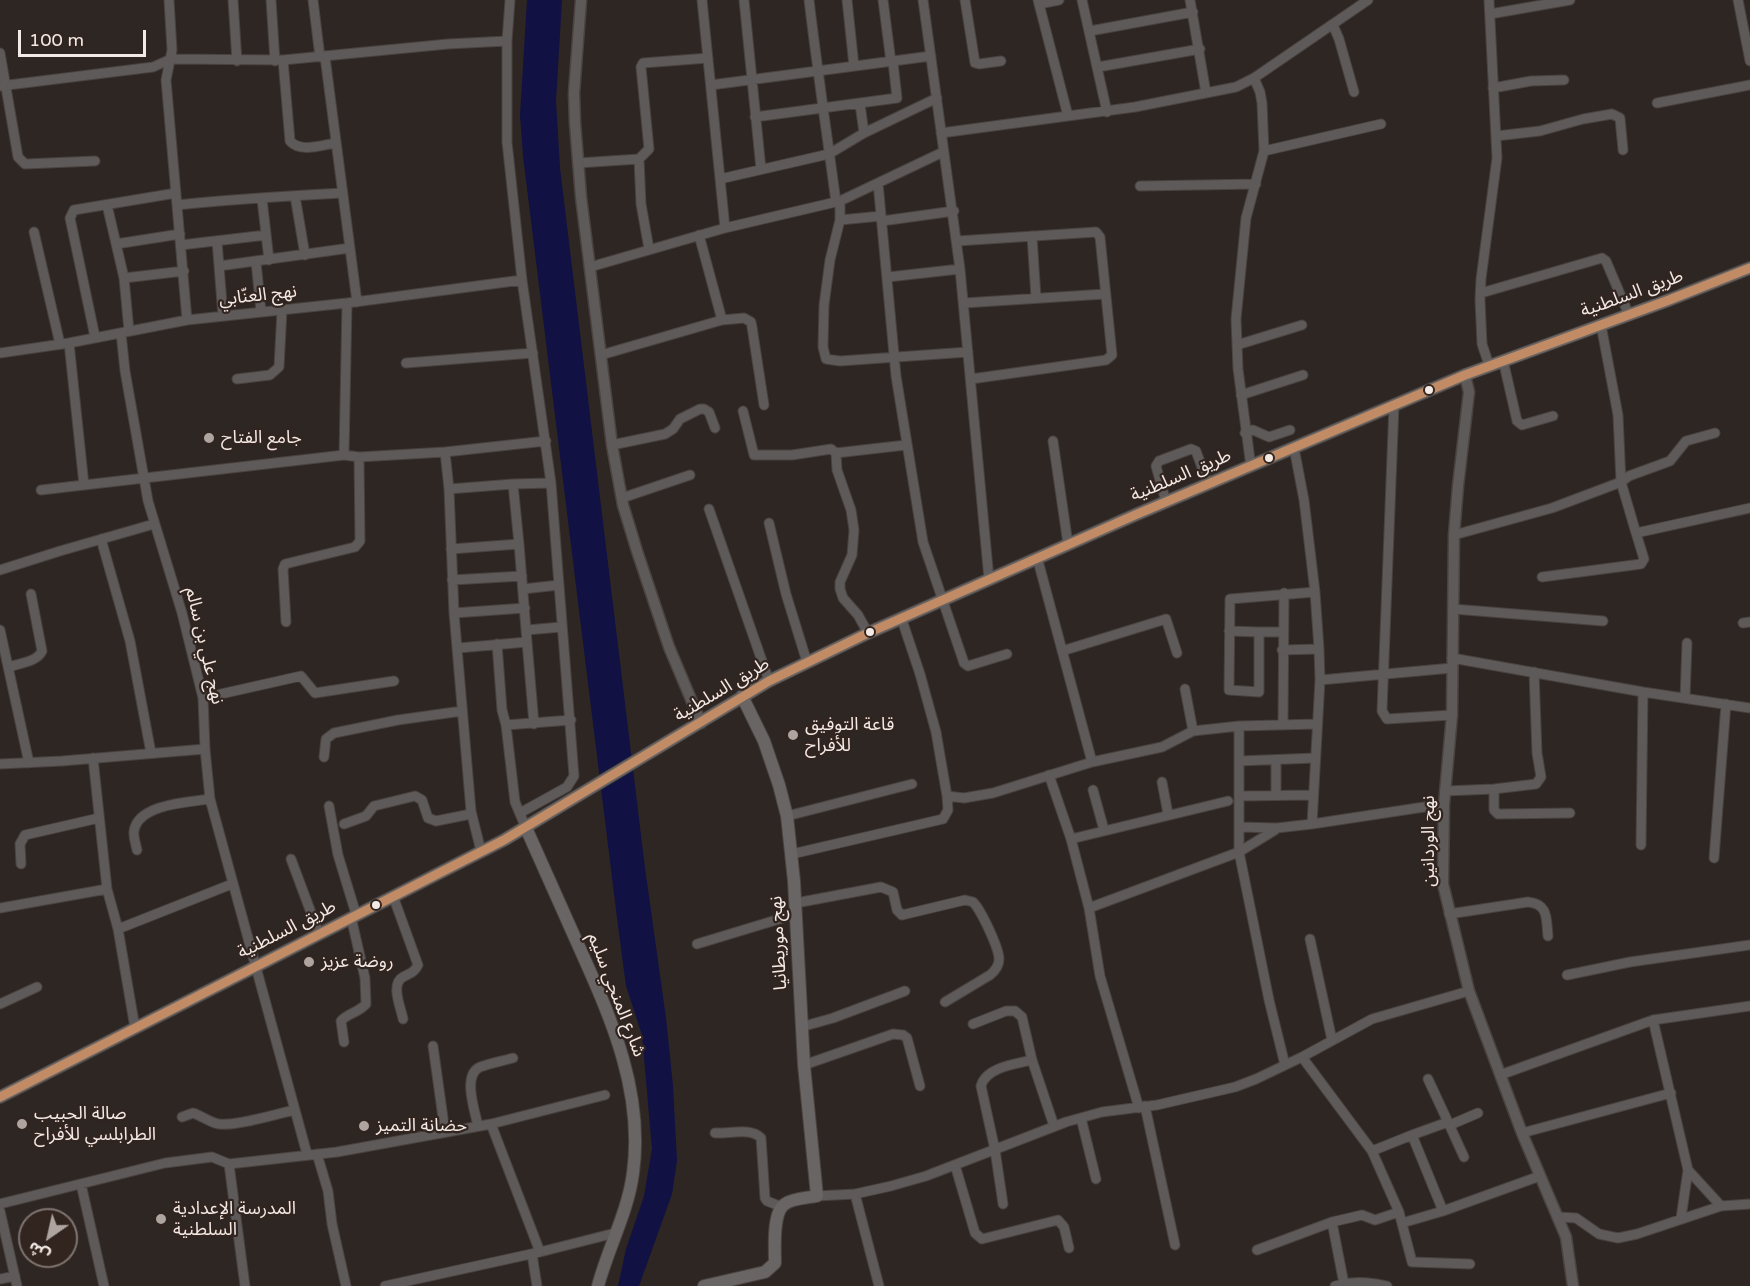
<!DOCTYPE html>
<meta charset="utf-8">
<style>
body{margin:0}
#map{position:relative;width:1750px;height:1286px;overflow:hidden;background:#2e2623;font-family:"Varela Round","Noto Sans Arabic",sans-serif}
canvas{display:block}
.north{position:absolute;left:18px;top:1208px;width:60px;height:60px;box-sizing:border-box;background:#32241f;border:2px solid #7f736e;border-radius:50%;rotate:214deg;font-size:16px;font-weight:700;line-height:24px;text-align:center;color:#f3e9e5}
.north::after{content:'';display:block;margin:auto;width:21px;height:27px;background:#aea5a1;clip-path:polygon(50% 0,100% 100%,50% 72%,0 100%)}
.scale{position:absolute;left:18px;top:30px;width:128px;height:27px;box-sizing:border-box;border:3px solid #f3e9e5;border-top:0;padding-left:8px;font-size:18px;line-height:21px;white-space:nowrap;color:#f3e9e5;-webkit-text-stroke:4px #32241f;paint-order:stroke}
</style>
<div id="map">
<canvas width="1750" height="1286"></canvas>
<div class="north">ش</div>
<div class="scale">100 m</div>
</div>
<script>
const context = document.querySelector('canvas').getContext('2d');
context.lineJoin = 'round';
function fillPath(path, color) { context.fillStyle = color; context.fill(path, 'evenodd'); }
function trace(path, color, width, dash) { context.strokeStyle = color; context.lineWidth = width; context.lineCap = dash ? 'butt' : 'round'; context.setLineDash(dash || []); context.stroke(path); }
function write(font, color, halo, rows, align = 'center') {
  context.font = font + ' "Varela Round","Noto Sans Arabic",sans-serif'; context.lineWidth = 4.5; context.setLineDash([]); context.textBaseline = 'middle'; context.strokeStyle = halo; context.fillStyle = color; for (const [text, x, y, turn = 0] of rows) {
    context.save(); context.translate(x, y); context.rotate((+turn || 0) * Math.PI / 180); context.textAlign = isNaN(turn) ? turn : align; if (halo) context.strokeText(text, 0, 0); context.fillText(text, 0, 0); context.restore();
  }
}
const water = new Path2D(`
 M 527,0 L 562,0 L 556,101 L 560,168 L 645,868 L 666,1018 L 673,1086 L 677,1161 L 672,1194 L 639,1286 L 618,1286 L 626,1249 L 644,1196 L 652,1149 L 642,1035 L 626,986 L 617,918 L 523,156 L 520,115 Z`);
const minor = new Path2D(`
 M 169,0 L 172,50 L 166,80 L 187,320
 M 233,0 L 237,61
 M 271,0 L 275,61
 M 313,0 L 320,57
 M 702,0 L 725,228
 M 744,0 L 761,169
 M 809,0 C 817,67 827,135 836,202
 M 847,0 L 854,66
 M 883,0 L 891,62
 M 923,0 L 960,269 L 989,579
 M 965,0 L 975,63 L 979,64 L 1001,61
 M 1038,0 L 1068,116
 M 1082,0 L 1107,112
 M 1190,0 L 1206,93
 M 1738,0 L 1750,61
 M 1039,4 L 1059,0
 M 1490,14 L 1570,0
 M 1333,25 L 1339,39 L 1354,92
 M 1090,31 L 1193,12
 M 507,41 L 510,0
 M 0,53 L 18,157 L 25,164 L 95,161
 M 325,57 L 357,302
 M 283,60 L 290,141 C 300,153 322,145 336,143
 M 1098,67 L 1200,49
 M 711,85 L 931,56
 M 0,86 L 153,67 L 171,59 L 283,60 L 448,44 L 507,41 L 507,142 L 522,280 L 551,483 L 574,776 L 567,787 L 520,813
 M 1493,88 L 1531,81 L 1564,80
 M 1657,103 L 1750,85
 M 860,104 L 864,133
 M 755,117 L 897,98 L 893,62
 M 941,133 L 1135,107 L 1236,87 L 1254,78 L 1368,0
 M 1496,136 L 1540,131 L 1583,119 L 1612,114 L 1620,118 L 1623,150
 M 1264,151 L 1381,124
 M 578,163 L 639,159
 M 720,179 L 829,154 L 864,133 L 937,98
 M 878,183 L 896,376 L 923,542 L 964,663 L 968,666 L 1007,654
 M 1140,186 L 1256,184
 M 295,196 L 305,255
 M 262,199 L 269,260
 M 840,201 L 840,220 L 830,260 L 824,305 L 823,347 L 826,359 L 840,361 L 968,352
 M 107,205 L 124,278 L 129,331
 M 177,205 C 232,199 287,196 342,193
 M 840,220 L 881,216
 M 882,221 L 954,211
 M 34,232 L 60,344
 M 699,235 L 722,320
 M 1032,236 L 1036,298
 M 217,241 L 219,266
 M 957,241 L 1096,232 L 1100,237 L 1112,355 L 1106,360 L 971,379
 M 116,244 L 180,234
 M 181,245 L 266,235
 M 649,249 L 641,204 L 639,159 L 649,149 L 641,67 L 643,63 L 708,58
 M 256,262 L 261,311
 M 590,267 L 725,228 L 840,201 L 943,152
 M 888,277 L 960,269
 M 124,278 L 184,271
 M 1481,293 L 1602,258 L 1606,261 L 1629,315
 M 347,303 L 344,455 L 359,457 L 445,452 L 449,489 L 454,613 L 471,811 L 481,851
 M 964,303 L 1105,294
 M 223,316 L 219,266 L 350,248
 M 1601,325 L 1618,415 L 1621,482
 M 121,333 L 125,371 L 148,501 L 182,613 L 203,698 L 205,749 L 210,799 L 307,1154
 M 95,337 L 70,218 L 74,210 L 176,193
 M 69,343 L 84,485 L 344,455
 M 1237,345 L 1302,325
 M 0,353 L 69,343 L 187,320 L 347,303 L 522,280
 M 601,355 L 722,320 L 744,318 L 751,322 L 752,327 L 764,405
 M 1503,360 L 1517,421 L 1522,425 L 1553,416
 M 406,363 L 533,353
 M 1489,365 L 1482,344 L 1480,300 L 1481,279 L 1497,158 L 1489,0
 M 237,379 L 270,375 L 279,367 L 282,310
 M 1241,395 L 1303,375
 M 1394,405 L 1382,711 L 1387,719 L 1452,715
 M 743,411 L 754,455 L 792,455 L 831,449 L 836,453
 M 1245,433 L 1253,430 L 1269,437 L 1290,430
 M 1053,441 L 1068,544
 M 612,445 L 665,434 L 673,429 L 680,419 L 700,409 L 704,409 L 709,412 L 715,428
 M 445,452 L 546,441
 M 1251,467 L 1238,369 L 1236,319 L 1246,218 L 1264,151 L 1262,103 L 1260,92 L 1254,78
 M 1621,482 L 1629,476 L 1670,461 L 1686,441 L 1715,433
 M 513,484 L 551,483
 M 449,489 L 513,484 L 519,544 L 451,549
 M 41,490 L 84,485
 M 622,498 L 690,475
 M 1166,502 L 1156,466 L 1159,461 L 1191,449 L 1196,451 L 1208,484
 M 709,509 L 769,681
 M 769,523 L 786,594 L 807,662
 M 1454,535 L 1552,508 L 1621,482 L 1636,533 L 1750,508
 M 101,539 L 130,641 L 151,753
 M 519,544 L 527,642
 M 1037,557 L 1092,762
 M 0,570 L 60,551 L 154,524
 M 1542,577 L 1641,564 L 1644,559 L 1636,533
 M 452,580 L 522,576
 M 523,589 L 559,585
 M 1453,609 L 1603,621
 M 454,613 L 525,608
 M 901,617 L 920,674 L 936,732 L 947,796 L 964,798 L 993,793 L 1092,762 L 1162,747 L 1193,731 L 1239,726 L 1239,852 L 1269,1000 L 1285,1065
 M 286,622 L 283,569 L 285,564 L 355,547 L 360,541 L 359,457
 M 1743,623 L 1750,622
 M 0,630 L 29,763
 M 527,630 L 561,627
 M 1229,631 L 1259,632
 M 1283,632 L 1259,632 L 1259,692 L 1229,690 L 1230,599 L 1315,592
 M 868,633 L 858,615 L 843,598 L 840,589 L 840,582 L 852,555 L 854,530 L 851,510 L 837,470 L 836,453 L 906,445
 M 497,644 L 502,710 L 506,725 L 515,802 L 526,828
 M 458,648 L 527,642 L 534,724
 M 1282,650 L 1319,649
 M 1062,651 L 1166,619 L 1177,653
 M 1452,658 L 1643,692 L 1750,708
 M 9,667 C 20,663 37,662 42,651 L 31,594
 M 1320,680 L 1452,668
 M 1185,689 L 1193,731
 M 203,698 L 301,676 L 315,693 L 394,681
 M 1685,698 L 1687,643
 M 506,725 L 571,720
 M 1283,725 L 1284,593
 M 1239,726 L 1317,724
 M 324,757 L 326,739 L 334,733 L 398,720 L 462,711
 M 93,758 L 107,889
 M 1239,761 L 1315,758
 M 0,764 L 62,761 L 205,749
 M 1049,775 L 1071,839 L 1089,908
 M 1162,782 L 1168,814
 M 1494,789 L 1494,810 L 1498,814 L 1570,813
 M 1093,790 L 1104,830
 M 1445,791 L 1494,789 L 1536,784 L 1541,777 L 1537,753 L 1534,672
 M 1276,795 L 1276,760
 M 1240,796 L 1313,795
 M 329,806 L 338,855 L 356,914
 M 787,816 L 912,784
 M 344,824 L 366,816 L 374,806 L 415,796 L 422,800 L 428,818 L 436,821 L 471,814
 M 1312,824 L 1444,804
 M 1240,827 L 1277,828 L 1312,824 L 1320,680 L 1319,649 L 1315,592 L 1304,500 L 1294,448
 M 1071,839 L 1228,801
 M 1641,845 L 1643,692
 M 137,850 C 136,844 133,837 134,831 C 138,804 189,802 210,799
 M 792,854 L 943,819 L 948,810 L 947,796
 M 1714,858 L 1726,704
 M 291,859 L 319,934
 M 21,864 L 20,844 L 25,835 L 99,818
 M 393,896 L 418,965 C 414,973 410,973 403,977 C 390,984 401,1008 403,1019
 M 796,903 L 881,887 L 893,892 L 897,910 L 902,915 L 965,900 L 973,902 C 981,910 999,948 999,959 C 999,966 995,971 990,975 L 945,1002
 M 0,908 L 107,889 L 118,929 L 135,1028
 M 1449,914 L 1528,902 C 1549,904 1546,919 1548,936
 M 118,929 L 232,884
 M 1310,939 L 1332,1040
 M 697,944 L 796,914
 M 1567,975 L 1630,962 L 1750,945
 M 0,1004 L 37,987
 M 1653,1020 L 1750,1006
 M 973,1024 L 1006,1011 L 1015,1011 L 1022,1017 L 1032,1060 L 1054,1126
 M 801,1027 L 833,1018 L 905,991
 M 344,1042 L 341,1021 C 348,1013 358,1013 366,1004 L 365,978 L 351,917
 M 433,1046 L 445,1132
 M 1302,1057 L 1372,1151 L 1399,1212 L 1412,1262 L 1470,1264
 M 804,1065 L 893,1034 L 903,1035 L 907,1038 L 920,1086
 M 1500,1075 L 1653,1020 L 1688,1170 L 1721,1206 L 1750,1204
 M 1428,1079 L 1448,1122
 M 1145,1106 L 1175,1245
 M 1139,1108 L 1100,976 L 1089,908 L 1239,852 L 1275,830
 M 182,1117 L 193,1113 C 202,1116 211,1123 219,1124 C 238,1126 275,1114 295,1110
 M 1081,1118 L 1096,1179
 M 491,1124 L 540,1252
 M 1450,1125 L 1478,1113
 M 478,1126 C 475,1111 462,1075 480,1067 C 490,1063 502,1061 513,1058
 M 715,1133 C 729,1134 751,1127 761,1138 L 765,1198 L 767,1201 L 782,1207
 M 1522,1133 L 1671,1093
 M 1412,1135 L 1448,1122 L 1464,1157
 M 1372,1151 L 1412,1135 L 1443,1211
 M 317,1154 L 328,1191 L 332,1224 L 346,1286
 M 229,1164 L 245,1286
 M 955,1165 L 975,1233 L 982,1239 L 1058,1220 L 1064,1227 L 1069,1248
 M 81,1184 L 104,1286
 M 855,1194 L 879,1286
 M 817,1196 L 855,1194 L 891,1186 L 926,1176 L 1066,1122 L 1102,1112 L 1157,1105 L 1235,1087 L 1256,1079 L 1302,1057 L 1372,1019 L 1469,991
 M 0,1204 L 165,1163 L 212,1157 L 229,1164 L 337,1152 L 491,1124 L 605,1095
 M 1003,1204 L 995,1150 L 981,1086 C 986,1067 1016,1064 1032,1060
 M 0,1211 L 17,1286
 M 1558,1217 L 1576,1218 L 1599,1234 L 1618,1238 L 1637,1234 L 1721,1206
 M 1681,1218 L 1688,1170
 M 1332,1222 L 1344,1284 L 1335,1286
 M 1402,1223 L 1443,1211 L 1540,1176
 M 1257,1250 L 1332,1222 L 1362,1215 L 1375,1220 L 1399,1212
 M 532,1254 L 537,1286
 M 0,1279 L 15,1276
 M 1344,1284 C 1357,1281 1375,1283 1387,1286
 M 385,1286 L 540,1252 L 615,1233`);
const tertiary = new Path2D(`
 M 581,0 L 574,93 L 575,123 L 581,197 L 612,445 L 623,505 L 637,551 L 669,647 L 701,723
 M 1465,375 L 1469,392 L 1458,486 L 1454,535 L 1452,715 L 1444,804 L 1443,884 L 1469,991 L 1522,1133 L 1566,1237 L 1573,1286`);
const secondary = new Path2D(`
 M 526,828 C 544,868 562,909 580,949 C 612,1020 644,1093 633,1173 C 628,1212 608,1248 598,1286
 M 0,1097 L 504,840 L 769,681 L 868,633 L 1135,515 L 1465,375 L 1669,300 L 1750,268
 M 704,1286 L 765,1272 L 775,1263 C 775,1249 772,1212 785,1204 C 793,1198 808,1198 817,1196 L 804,1065 L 794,881 L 787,816 L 779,785 L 764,741 L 742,696`);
const bus1 = new Path2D(`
 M 0,1097 L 504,840 L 769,681 L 868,633 L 1135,515 L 1465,375 L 1669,300 L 1750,268`);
const markers = [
 [1429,390,5,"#f3e9e5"],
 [209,438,6,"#aea5a1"],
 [1269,458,5,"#f3e9e5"],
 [870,632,5,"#f3e9e5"],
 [793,735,6,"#aea5a1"],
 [376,905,5,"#f3e9e5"],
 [309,962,6,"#aea5a1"],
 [22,1124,6,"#aea5a1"],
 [364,1126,6,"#aea5a1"],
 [161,1219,6,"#aea5a1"]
];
const streetNames = [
 ["طريق السلطنية",1632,294,-20],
 ["نهج العنّابي",258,296,-6],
 ["طريق السلطنية",1181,476,-23],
 ["نهج علي بن سالم",204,646,77],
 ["طريق السلطنية",722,690,-31],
 ["نهج الوردانين",1429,841,-90],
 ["طريق السلطنية",287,930,-27],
 ["نهج موريطانيا",779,943,-93],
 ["شارع المنجي سليم",616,995,69]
];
const poiNames = [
 ["جامع الفتاح",221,438],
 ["قاعة التوفيق",805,725],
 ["للأفراح",805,746],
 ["روضة عزيز",321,962],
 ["صالة الحبيب",34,1114],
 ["الطرابلسي للأفراح",34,1135],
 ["حضانة التميز",376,1126],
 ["المدرسة الإعدادية",173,1209],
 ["السلطنية",173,1230]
];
fillPath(water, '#111143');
trace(minor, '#49423f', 11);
trace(tertiary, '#49423f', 13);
trace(secondary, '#49423f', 14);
trace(minor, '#5d5a59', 9);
trace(tertiary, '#5d5a59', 10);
trace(secondary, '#696564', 12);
trace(bus1, '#c18c65', 9);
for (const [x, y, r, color] of markers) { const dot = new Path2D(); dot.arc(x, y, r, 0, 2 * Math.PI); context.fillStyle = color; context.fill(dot); trace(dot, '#32241f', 2); }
write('18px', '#f3e9e5', '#32241f', streetNames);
write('18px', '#f3e9e5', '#32241f', poiNames, 'left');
</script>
